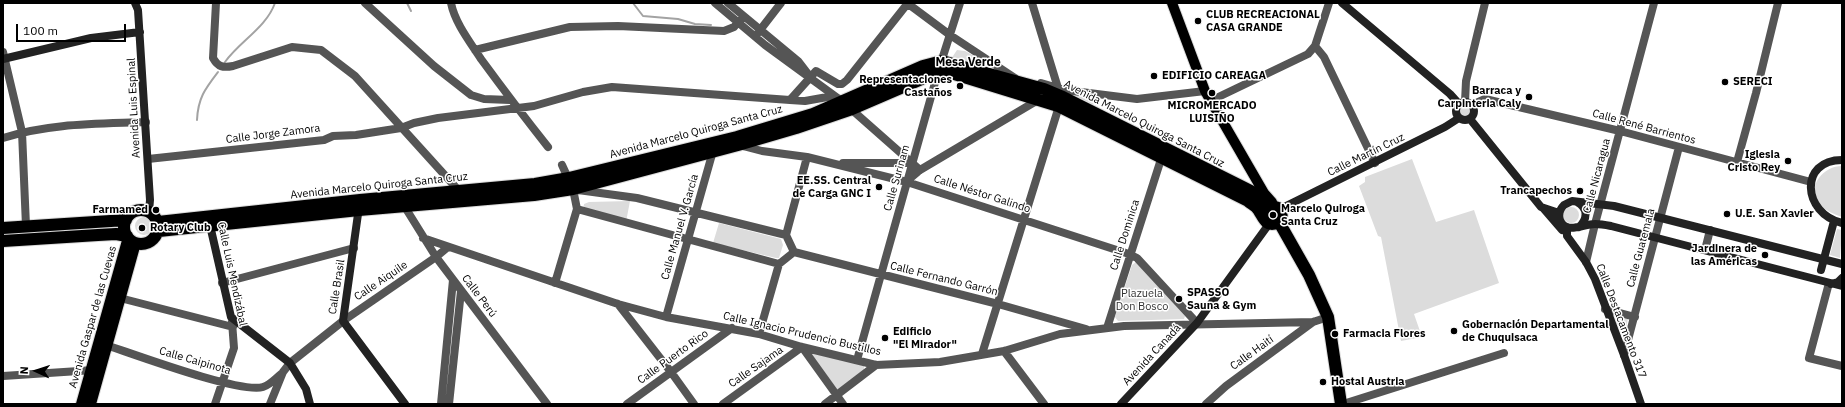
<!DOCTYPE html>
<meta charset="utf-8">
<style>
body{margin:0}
#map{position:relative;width:1845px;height:407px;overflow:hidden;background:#fff;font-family:"IBM Plex Sans",sans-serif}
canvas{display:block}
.frame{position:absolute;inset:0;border:4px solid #000;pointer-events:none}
.north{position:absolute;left:16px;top:351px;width:40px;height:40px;-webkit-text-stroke:3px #fff;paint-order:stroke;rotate:273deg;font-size:11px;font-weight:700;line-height:16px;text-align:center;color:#000}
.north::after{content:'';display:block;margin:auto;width:14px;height:18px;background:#000;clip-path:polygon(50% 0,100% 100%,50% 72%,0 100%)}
.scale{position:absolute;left:16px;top:24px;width:110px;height:18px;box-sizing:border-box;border:2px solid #000;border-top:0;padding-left:5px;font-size:12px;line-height:14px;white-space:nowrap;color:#000;-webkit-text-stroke:3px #fff;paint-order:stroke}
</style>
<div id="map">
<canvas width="1845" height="407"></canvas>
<div class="frame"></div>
<div class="north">N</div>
<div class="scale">100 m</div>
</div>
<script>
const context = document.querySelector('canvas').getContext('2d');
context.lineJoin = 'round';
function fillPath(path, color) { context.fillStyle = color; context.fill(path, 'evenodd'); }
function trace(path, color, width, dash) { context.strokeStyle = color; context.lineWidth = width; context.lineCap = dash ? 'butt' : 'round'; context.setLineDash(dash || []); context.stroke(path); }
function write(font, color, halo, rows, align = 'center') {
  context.font = font + ' "IBM Plex Sans",sans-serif'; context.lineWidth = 3; context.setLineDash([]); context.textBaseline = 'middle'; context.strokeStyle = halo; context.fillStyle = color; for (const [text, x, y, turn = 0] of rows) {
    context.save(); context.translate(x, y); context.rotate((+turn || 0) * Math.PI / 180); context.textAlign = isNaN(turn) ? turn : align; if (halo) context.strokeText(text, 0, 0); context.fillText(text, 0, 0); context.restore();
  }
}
const green = new Path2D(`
 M 957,50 L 965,51 L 1008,74 L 954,61 L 953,56 Z
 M 1044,84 L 1098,96 L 1091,108 Z
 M1459.5 112a5.5 5.5 0 1 1 11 0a5.5 5.5 0 1 1-11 0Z
 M 1412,159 L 1436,222 L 1474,210 L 1499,283 L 1414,314 L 1422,337 L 1401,341 L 1381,237 L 1378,236 L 1359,186 L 1365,182 L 1365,177 Z
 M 1842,166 L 1842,217 C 1833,214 1824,210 1818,202 C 1807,185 1824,166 1842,166 Z
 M 630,201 L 626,222 L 583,210 L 584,204 L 589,202 Z
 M1563 215a8 8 0 1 1 16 0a8 8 0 1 1-16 0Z
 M135 226a9 9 0 1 1 18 0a9 9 0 1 1-18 0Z
 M 719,223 L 781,239 L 783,245 L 779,258 L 776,258 L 713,243 Z
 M 1837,229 L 1842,230 L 1840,258 L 1830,255 Z
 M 1136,262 L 1185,316 L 1184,319 L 1118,321 L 1115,317 L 1132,265 Z
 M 1612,314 L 1628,318 L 1624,341 Z
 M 813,351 L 864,366 L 864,370 L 840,389 L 837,389 L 811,354 Z`);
const stream = new Path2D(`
 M 407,3 L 411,11
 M 633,3 L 643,16 L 678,19 L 695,24 L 711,25
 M 225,62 C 240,41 266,28 275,3
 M 197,120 C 198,98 205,89 218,72`);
const street = new Path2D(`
 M 216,3 L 213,58 C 218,67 223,68 233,66 L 292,47 L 321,50 L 355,76 L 460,192
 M 365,3 L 434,66 L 471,95 L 484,99 L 510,100
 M 451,3 C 455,23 470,42 481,59 C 503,89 525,118 548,147
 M 715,3 L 765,45 L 843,102 L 920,170
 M 728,3 L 798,61 L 808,74
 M 907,3 L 950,35 L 1015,78
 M 1032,3 L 1058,88
 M 757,34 L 781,3
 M 1315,46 L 1324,57 L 1375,163
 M 475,50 L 570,27 L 618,26 L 724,31 L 734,27 L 743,16
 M 3,52 L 22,132 L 26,226
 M 1041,83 L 1065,90 L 1137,99 L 1205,91
 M 790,100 L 805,101 L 833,96
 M 1210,101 L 1308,54 L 1315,46 L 1329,3
 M 1465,102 L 1466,81 L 1485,3
 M 1472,105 L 1485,99 L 1620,131 L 1811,182
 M 3,138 C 49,123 98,124 146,122
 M 739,145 L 762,151 L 807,157 L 907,182 L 1129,254 L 1137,258 L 1197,323
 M 148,159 L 324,140 L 333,136 L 356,135 L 401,128 L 414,123 L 438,118 L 534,106 L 583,92 L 612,87 L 790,100 L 816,71 L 838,84 L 842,84 L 847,80 L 908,3
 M 1737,162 L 1756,93 L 1778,3
 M 843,163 L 913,163
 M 907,181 L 920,170 L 1038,100
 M 578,190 L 637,198 L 786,235 L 794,252 L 998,304 L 1086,329
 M 403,204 L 436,257 L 547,404
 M 577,209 L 779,264 L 794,252
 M 786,235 L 807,157
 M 423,238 L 618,304 L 666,317 L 759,334 L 802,347 L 876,365 L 940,362 L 1004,351 L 1060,334 L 1124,326 L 1313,322 L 1328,317
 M 1705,250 L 1710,230
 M 1586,262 L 1595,224 L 1654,3
 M 222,283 L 354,248
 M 555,283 L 577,209 L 573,189 L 562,165
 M 1829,283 L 1809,358 L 1842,366
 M 116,297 L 233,327
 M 618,304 L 671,372 L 694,404
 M 1605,309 L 1635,317
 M 666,317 L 713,151 L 712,148
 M 1107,328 L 1163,153
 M 759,334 L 779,264
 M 103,344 C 131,353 240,394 263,387 C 270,385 276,378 281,374
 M 1004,351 L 1044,404
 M 982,354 L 1060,103
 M 1624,355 L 1679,147
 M 857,360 L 938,72 L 960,3
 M 3,376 L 94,370
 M 215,404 L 234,348 L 232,322
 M 270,404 L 283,372 L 290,363 L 343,321 L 436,257 L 448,247
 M 441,404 L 453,280
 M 449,404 L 461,291
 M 627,404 L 732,328
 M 723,404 L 802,347 L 843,404
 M 825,404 L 876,365
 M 1206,404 L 1226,386 L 1313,322
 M 1343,404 L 1504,353`);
const secondary = new Path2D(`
 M 135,3 L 138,10 L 150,200 L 149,212
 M 1342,3 L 1450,94 L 1459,104
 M 3,59 L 91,38 L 140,32
 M1456 111a9 9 0 1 1 18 0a9 9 0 1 1-18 0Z
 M 1470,119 L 1541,207 L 1559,213
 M 1842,160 C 1799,160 1802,213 1842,223
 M 1577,202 C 1588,208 1588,219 1579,227
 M 359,207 L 343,321 L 405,404
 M 1543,208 L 1562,230
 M 1280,209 L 1445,127 L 1459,118
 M 209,221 L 231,317 L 290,363 L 306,389 L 310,404
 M 1567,227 L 1567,236 L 1586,262 L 1595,279 L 1624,355 L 1641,404
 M 1842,264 L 1614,206 L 1572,201 L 1564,205 C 1560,209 1558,214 1560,220 C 1566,235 1583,224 1595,224 C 1600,224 1606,225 1611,226 L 1842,286
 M 1821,270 L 1834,221
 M 1831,284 L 1838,282 L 1842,278
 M 1121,404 L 1197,323 L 1269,224`);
const primary = new Path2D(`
 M 1172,3 L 1205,91 L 1264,193 L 1272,202
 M 81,404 L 128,237
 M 91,404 L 136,243`);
const highway = new Path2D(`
 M124 227a17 17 0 1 1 34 0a17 17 0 1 1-34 0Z
 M 158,222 L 360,200 L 535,184 L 569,178 L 737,137 L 813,114 L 923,66 L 942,61 L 1044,89 L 1063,97 L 1257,194 L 1272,206
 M 1279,222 L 1309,275 L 1328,317 L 1341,404
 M 3,228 L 126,220
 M 159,231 L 359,210 L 534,195 L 573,189 L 738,145 L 796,128 L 852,109 L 938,72 L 951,73 L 1058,106 L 1248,201 C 1250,203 1254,205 1256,207 C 1263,214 1264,228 1277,223 C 1283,219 1283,213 1278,208 L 1272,206 L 1265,209 L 1263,217
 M 3,241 L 98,235 L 116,234 L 127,236`);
const markers = [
 [1198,21,4,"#000"],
 [1154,76,4,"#000"],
 [1725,82,4,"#000"],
 [960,86,4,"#000"],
 [1212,93,4,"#000"],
 [1529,97,4,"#000"],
 [1788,161,4,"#000"],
 [879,187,4,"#000"],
 [1580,191,4,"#000"],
 [156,210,4,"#000"],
 [1727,214,4,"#000"],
 [1273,215,4,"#000"],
 [142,228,4,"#000"],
 [1765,255,4,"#000"],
 [1179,299,4,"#000"],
 [1454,331,4,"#000"],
 [1335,334,4,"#000"],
 [885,338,4,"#000"],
 [1323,382,4,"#000"]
];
const poiNames = [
 ["CLUB RECREACIONAL",1206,15],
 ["CASA GRANDE",1206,28],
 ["EDIFICIO CAREAGA",1162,76],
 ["Representaciones",952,80,"right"],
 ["Castaños",952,93,"right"],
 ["SERECI",1733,82],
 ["Barraca y",1521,91,"right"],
 ["Carpinteria Caly",1521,104,"right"],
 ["MICROMERCADO",1212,106,"center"],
 ["LUISIÑO",1212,119,"center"],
 ["Iglesia",1780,155,"right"],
 ["Cristo Rey",1780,168,"right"],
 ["EE.SS. Central",871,181,"right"],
 ["de Carga GNC I",871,194,"right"],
 ["Trancapechos",1572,191,"right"],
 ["Marcelo Quiroga",1281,209],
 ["Santa Cruz",1281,222],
 ["Farmamed",148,210,"right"],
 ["U.E. San Xavier",1735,214],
 ["Rotary Club",150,228],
 ["Jardinera de",1757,249,"right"],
 ["las Américas",1757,262,"right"],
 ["SPASSO",1187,293],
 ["Sauna & Gym",1187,306],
 ["Gobernación Departamental",1462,325],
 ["de Chuquisaca",1462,338],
 ["Edificio",893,332],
 ["\"El Mirador\"",893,345],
 ["Farmacia Flores",1343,334],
 ["Hostal Austria",1331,382]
];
const streetNames = [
 ["Avenida Luis Espinal",134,108,-93],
 ["Avenida Marcelo Quiroga Santa Cruz",1144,124,27],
 ["Calle René Barrientos",1644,127,15],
 ["Avenida Marcelo Quiroga Santa Cruz",696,132,-15],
 ["Calle Jorge Zamora",273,134,-7],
 ["Calle Martín Cruz",1366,155,-26],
 ["Calle Nicaragua",1597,176,-75],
 ["Calle Surinam",897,178,-74],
 ["Avenida Marcelo Quiroga Santa Cruz",379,186,-6],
 ["Calle Néstor Galindo",982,194,18],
 ["Calle Manuel V. García",680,227,-74],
 ["Calle Dominica",1125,235,-72],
 ["Calle Guatemala",1641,248,-75],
 ["Calle Luis Mendizábal",232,274,78],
 ["Calle Fernando Garrón",944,279,14],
 ["Calle Aiquile",381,281,-34],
 ["Calle Brasil",337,287,-81],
 ["Calle Perú",479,296,53],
 ["Avenida Gaspar de las Cuevas",93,317,-74],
 ["Calle Destacamento 317",1621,321,69],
 ["Calle Ignacio Prudencio Bustillos",802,334,13],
 ["Calle Haití",1252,353,-36],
 ["Avenida Canadá",1152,355,-47],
 ["Calle Puerto Rico",673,357,-36],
 ["Calle Caipinota",195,361,16],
 ["Calle Sajama",756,367,-35]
];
const parkNames = [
 ["Plazuela",1142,294],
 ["Don Bosco",1142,307]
];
const neighbourhoodNames = [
 ["Mesa Verde",968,63]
];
fillPath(green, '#dcdcdc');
trace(stream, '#a3a3a3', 2);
trace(primary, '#dbdbdb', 12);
trace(highway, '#dbdbdb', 14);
trace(street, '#555', 8);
trace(secondary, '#222', 8);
trace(primary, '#000', 10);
trace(highway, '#000', 12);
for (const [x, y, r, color] of markers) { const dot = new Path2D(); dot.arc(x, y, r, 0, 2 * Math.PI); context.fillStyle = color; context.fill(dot); trace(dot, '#fff', 1.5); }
write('bold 11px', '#000', '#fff', poiNames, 'left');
write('11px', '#000', '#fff', streetNames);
write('11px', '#333', '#fff', parkNames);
write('bold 12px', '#000', '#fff', neighbourhoodNames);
</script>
